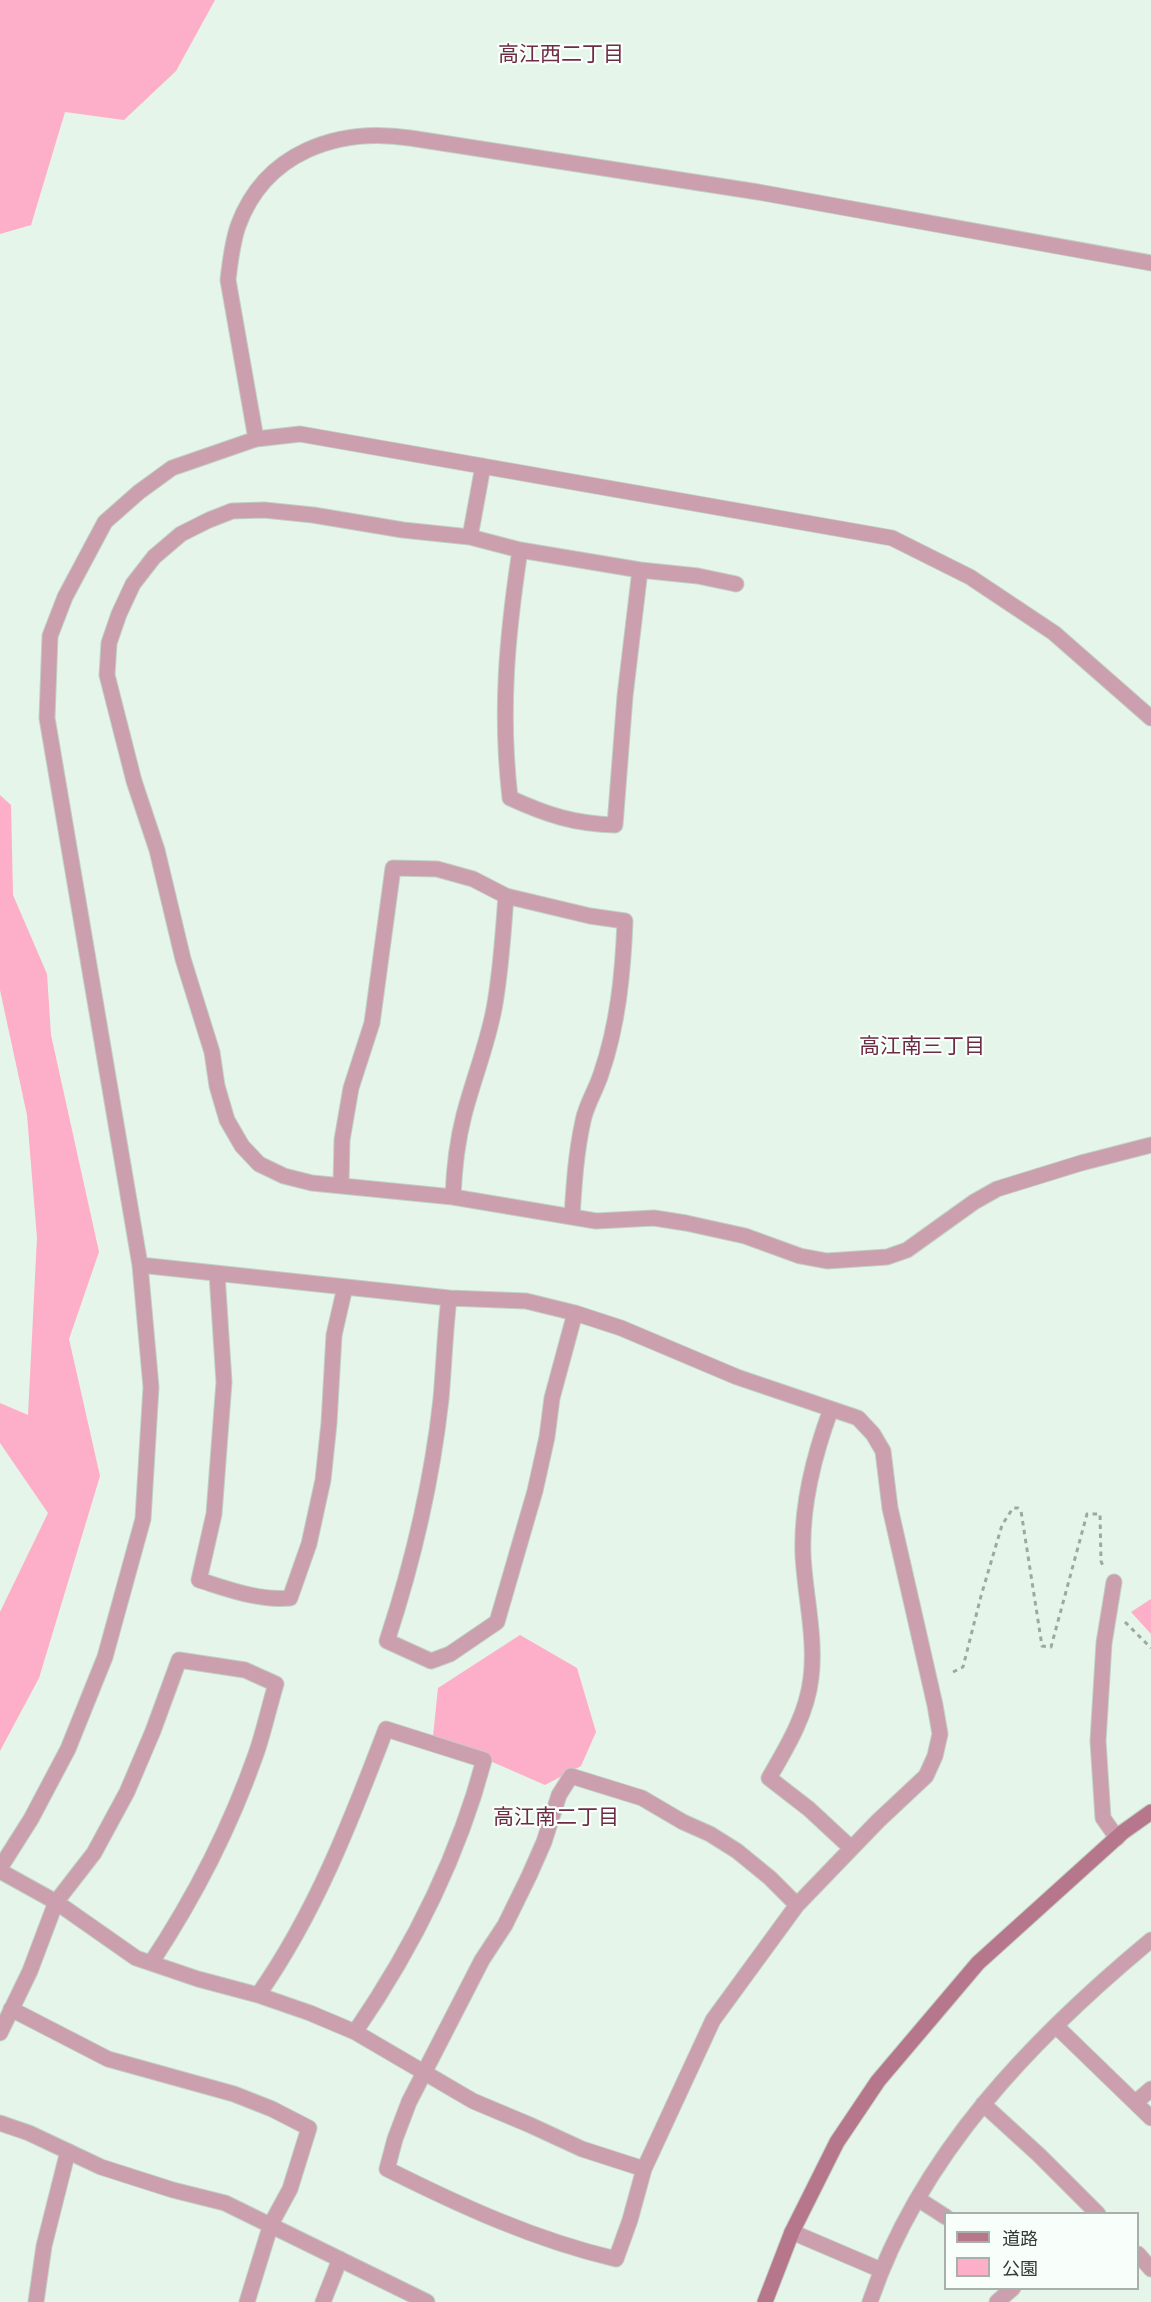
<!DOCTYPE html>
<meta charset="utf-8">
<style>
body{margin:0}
#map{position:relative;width:1151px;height:2302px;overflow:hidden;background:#e5f5e9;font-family:"Golos Text","Noto Sans JP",sans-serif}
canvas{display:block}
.legend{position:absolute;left:944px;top:2212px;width:195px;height:78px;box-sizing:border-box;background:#f8fffa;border:2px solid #a9b0ab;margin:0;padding:8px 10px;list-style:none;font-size:18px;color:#333934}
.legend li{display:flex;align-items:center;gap:12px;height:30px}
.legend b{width:30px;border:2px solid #a9b0ab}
</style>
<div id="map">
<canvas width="1151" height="2302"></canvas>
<ul class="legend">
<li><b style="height:8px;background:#b6778c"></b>道路</li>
<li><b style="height:16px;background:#fdaec8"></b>公園</li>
</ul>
</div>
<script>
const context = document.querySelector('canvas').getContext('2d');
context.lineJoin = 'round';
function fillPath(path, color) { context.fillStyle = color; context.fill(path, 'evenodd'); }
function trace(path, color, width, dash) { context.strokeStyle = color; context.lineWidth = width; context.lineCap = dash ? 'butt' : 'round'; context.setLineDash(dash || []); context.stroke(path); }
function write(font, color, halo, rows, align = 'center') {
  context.font = font + ' "Golos Text","Noto Sans JP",sans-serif'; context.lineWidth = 4.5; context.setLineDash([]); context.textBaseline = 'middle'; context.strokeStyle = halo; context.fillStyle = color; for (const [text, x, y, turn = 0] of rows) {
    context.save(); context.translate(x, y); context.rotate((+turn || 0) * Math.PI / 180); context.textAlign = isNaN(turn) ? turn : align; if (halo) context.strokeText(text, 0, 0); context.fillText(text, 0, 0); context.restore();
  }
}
const green = new Path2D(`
 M 0,0 L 215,0 L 176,71 L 124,120 L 65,112 L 31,225 L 0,234 Z
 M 0,795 L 11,805 L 13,895 L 47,974 L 51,1035 L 99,1252 L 69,1339 L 100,1476 L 39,1678 L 0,1751 L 0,1612 L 48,1513 L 0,1443 L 0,1403 L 28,1415 L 37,1238 L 27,1115 L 0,990 Z
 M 1151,1599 L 1151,1634 L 1131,1612 Z
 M 520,1635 L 577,1668 L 596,1732 L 581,1766 L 545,1785 L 433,1736 L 438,1688 Z`);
const path = new Path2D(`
 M 1125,1622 L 1151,1648
 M 953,1672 L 963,1667 L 981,1596 L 1002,1525 L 1013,1508 L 1018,1508 L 1021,1511 L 1042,1646 L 1051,1647 L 1087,1514 L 1100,1514 L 1101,1561 L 1104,1569`);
const street = new Path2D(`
 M 256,439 L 228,280 C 230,262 232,244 238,226 C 265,152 338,127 410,138 L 758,192 L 1151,263
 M 470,537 L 483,466
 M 520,550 C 507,636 500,711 510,798 C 547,815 575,824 615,825 L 625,696 L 640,570
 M 736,584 L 698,576 L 640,570 L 520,550 L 470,537 L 403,530 L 313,515 L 264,510 L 232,511 L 209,520 L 181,534 L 154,557 L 133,584 L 119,614 L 109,643 L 107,675 L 134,781 L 157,850 L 183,959 L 212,1052 L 217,1086 L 227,1120 L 242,1146 L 259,1164 L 284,1176 L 312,1183 L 453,1197 L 596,1221 L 654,1218 L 686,1223 L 745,1236 L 800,1256 L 827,1261 L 887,1257 L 907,1250 L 974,1202 L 997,1189 L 1081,1163 L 1151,1145
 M 341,1185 L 342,1140 L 351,1088 L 372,1023 L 393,868 L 437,869 L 473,879 L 506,896 L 590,916 L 625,921 C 623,973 618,1025 601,1074 C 596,1090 586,1105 583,1121 C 576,1153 574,1184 572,1217
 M 453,1197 C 454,1169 457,1142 464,1115 C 473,1080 487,1046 494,1009 C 501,972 503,934 506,896
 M 140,1265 L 449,1298 L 526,1301 L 575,1313 L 621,1328 L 737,1377 L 858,1418 L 873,1434 L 883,1451 L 890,1508 L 935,1705 L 940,1734 L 935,1756 L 926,1776 L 878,1821 L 797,1905 L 713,2020 L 644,2169 L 630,2220 L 616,2259 C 535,2240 461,2206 387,2169 L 395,2139 L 409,2102 L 482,1960 L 505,1925 L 529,1876 L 544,1842 L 559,1795 L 571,1776 L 642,1798 L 683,1822 L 710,1834 L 737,1851 L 770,1878 L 797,1905
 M 217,1274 L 224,1382 L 214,1514 L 199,1580 C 228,1589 259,1601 290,1598 L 309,1544 L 323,1480 L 329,1423 L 334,1335 L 345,1287
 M 449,1298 C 445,1331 444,1365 441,1399 C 432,1481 413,1562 387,1641 L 431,1661 L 450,1654 L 497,1622 L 535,1491 L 547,1437 L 552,1398 L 575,1313
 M 831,1409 C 814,1455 801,1505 803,1555 C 805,1596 816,1637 811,1678 C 807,1714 787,1747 769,1778 L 809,1809 L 851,1848
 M 1114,1582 L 1104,1643 L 1098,1741 L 1103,1818 L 1117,1838
 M 0,1868 L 31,1819 L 68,1749 L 105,1657 L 143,1519 L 151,1387 L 140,1265 L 47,718 L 50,636 L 65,597 L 105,522 L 139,492 L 172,468 L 256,439 L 300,434 L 892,538 L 970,577 L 1054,633 L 1151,718
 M 0,1871 L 56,1902 L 136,1958 L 198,1979 L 258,1995 L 310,2013 L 355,2032 L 473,2101 L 530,2125 L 582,2149 L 644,2169
 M 258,1995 C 315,1914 351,1821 386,1729 L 484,1760 C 458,1858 412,1949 355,2032
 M 11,2009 L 108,2059 L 234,2094 L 272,2109 L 309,2128 L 290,2189 L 271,2224 L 247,2302
 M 1056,2026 L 1151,2118
 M 0,2033 L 30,1971 L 56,1902 L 94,1853 L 127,1792 L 153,1731 L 179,1660 L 245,1670 L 276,1684 C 269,1707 264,1731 256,1754 C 230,1828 194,1898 151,1963
 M 1136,2102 L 1151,2089
 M 983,2104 L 1039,2155 L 1098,2214
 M 0,2123 L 29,2133 L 101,2167 L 173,2190 L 225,2203 L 427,2302
 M 918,2199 L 946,2217
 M 792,2232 L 881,2270
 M 1138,2254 L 1151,2269
 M 36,2302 L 44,2246 L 68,2151
 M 323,2302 L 340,2259
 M 870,2302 C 920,2154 1033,2038 1151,1940
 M 997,2302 L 1013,2288`);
const secondary = new Path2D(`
 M 765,2302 L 792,2232 L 837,2142 L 878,2081 L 978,1963 L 1123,1832 L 1151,1812`);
const neighbourhoodNames = [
 ["高江西二丁目",561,54],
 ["高江南三丁目",922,1046],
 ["高江南二丁目",556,1817]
];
fillPath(green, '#fdaec8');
trace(street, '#c1cfc5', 17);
trace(secondary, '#c1cfc5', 17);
trace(path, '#9da9a0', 3, [4.5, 4.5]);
trace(street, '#cb9fad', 15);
trace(secondary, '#b6778c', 15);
write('21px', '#6e2b45', '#f8fffa', neighbourhoodNames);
</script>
